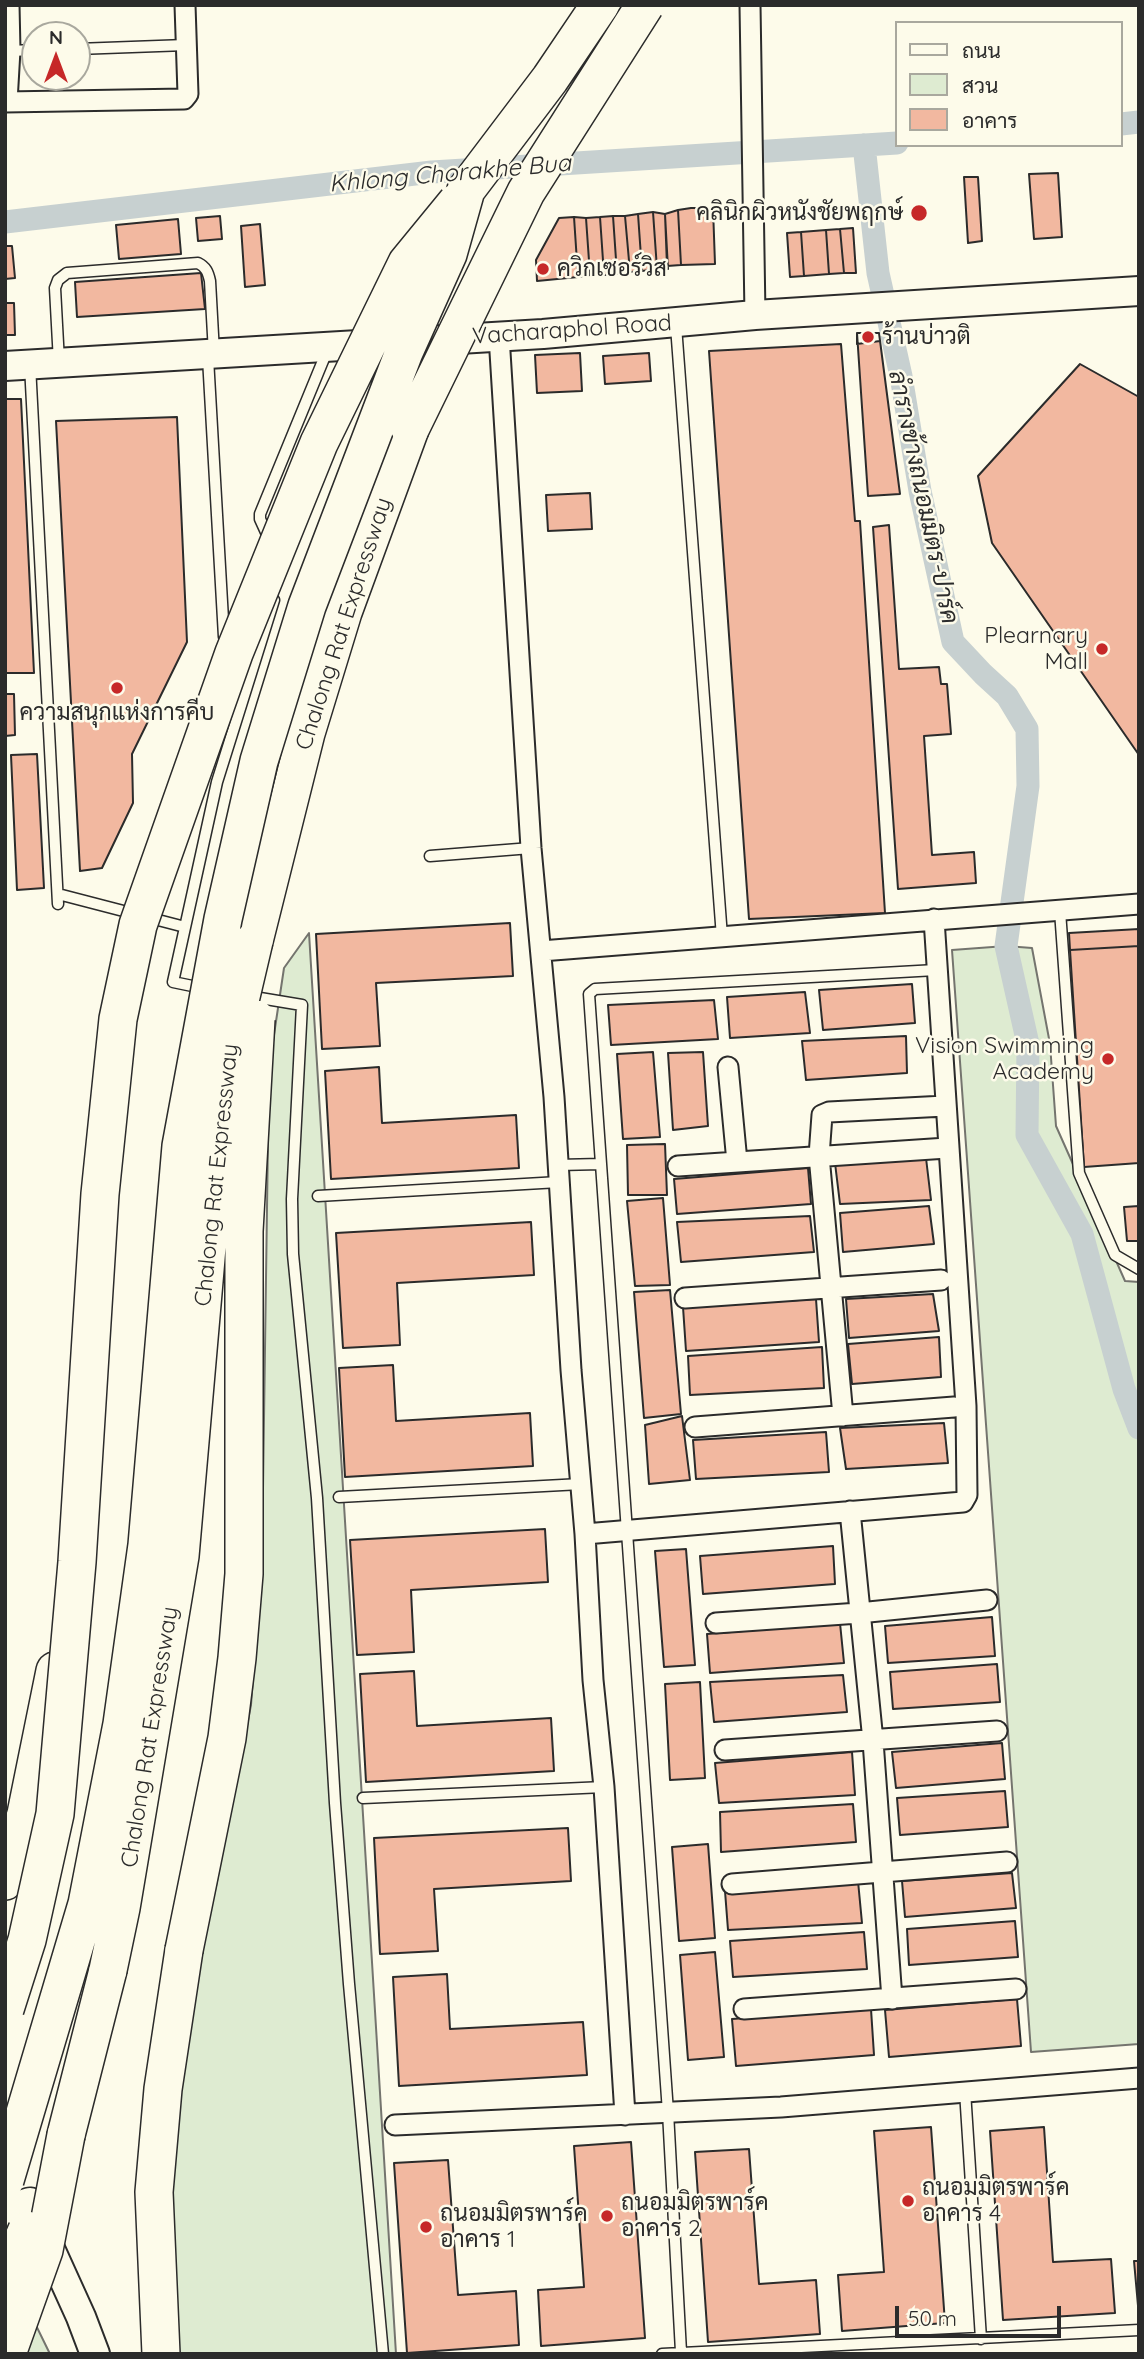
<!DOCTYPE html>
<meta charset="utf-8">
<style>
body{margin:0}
#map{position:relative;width:1144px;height:2359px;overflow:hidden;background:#fdfbea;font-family:Quicksand,Sarabun,sans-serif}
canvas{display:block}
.frame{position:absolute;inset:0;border:7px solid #2b2b2b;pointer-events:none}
.legend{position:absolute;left:895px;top:21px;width:228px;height:126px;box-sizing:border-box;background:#fdfbea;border:2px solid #a9a89e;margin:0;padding:9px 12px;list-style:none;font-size:21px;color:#2b2b2b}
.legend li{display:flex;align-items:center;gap:14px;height:35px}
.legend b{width:35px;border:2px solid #a9a89e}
.north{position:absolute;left:21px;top:21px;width:70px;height:70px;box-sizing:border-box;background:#fdfbea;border:2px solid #a9a89e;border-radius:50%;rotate:0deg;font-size:19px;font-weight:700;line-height:28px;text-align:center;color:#2b2b2b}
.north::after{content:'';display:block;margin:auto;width:24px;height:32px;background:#c62828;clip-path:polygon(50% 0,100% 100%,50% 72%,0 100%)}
.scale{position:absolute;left:895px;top:2306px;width:166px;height:32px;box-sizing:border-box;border:4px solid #2b2b2b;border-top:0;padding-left:9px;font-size:21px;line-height:24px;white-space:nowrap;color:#2b2b2b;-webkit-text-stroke:5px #fdfbea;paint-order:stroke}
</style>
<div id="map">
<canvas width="1144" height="2359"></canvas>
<div class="frame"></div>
<ul class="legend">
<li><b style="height:9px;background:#fdfbea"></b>ถนน</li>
<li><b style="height:19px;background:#deebd1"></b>สวน</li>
<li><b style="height:19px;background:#f2b8a0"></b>อาคาร</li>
</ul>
<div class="north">N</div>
<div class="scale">50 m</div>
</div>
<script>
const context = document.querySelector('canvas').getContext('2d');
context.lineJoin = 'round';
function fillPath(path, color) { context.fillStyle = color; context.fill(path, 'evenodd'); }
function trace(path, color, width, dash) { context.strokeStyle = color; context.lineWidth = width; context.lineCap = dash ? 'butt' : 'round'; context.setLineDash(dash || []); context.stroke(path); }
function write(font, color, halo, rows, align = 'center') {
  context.font = font + ' Quicksand,Sarabun,sans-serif'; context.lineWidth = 5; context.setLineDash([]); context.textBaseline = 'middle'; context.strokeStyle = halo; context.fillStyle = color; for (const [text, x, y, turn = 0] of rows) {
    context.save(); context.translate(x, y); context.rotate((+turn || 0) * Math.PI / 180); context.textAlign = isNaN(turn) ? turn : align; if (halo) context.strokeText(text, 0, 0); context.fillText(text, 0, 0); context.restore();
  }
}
const green = new Path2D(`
 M 309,933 L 396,2354 L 169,2354 L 165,2270 L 182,2035 L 216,1886 L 251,1705 L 262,1558 L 269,1068 L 284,968 Z
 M 1006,946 L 1032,948 L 1050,1044 L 1056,1126 L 1125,1281 L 1139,1282 L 1139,2044 L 1031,2052 L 952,950 Z
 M 5,2262 L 50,2354 L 5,2354 Z`);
const canal = new Path2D(`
 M 1121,124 L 1139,122
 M 864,145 L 878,273 L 901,376 L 920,491 L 953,642 L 983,674 L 1007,696 L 1027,729 L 1028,786 L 1006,946 L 1028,1044 L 1027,1135 L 1082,1234 L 1124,1389 L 1139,1428
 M 5,222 L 432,172 L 897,143`);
const building = new Path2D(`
 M 1058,173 L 1062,237 L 1034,239 L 1029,174 Z
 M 964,177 L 978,177 L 982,241 L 968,243 Z
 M 691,208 L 713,208 L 715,264 L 681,265 L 678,210 Z
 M 678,210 L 681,265 L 667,266 L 665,214 Z
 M 653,212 L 657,269 L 642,271 L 638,214 Z
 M 653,212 L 665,214 L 668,269 L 657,269 Z
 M 638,214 L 642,271 L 630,272 L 625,216 Z
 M 220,216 L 222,239 L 198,241 L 196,218 Z
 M 613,216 L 617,274 L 604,275 L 600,217 Z
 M 613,216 L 625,216 L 630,272 L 617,274 Z
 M 574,217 L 578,277 L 537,281 L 536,260 L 559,218 Z
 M 574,217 L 586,218 L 590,275 L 578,277 Z
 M 600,217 L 604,275 L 590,275 L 586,218 Z
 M 178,219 L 181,254 L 119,259 L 116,225 Z
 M 260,224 L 265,285 L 245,287 L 241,226 Z
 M 853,228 L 856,273 L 844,273 L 840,229 Z
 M 840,229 L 844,273 L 829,274 L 826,230 Z
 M 826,230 L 829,274 L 804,276 L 801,232 Z
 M 801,232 L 804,276 L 790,277 L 787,233 Z
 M 5,246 L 12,246 L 15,278 L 5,279 Z
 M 201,273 L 205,309 L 77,317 L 75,282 Z
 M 5,303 L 14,303 L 15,335 L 5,335 Z
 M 857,333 L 879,333 L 900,494 L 868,496 Z
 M 857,333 L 879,333 L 880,341 L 857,344 Z
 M 841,344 L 855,521 L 860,521 L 885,913 L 749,919 L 709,351 Z
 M 580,353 L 582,391 L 537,393 L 535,355 Z
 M 649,353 L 651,381 L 605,384 L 603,356 Z
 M 1080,364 L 1139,397 L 1139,755 L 992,543 L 978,476 Z
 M 5,399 L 21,399 L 34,673 L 5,673 Z
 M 177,417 L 187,642 L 132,754 L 133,803 L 102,868 L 80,871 L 56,421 Z
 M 590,493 L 592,529 L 548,531 L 546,495 Z
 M 889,525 L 899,669 L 939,667 L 941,684 L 947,684 L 951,734 L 924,736 L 932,855 L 974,852 L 976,883 L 898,889 L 873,527 Z
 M 5,694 L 14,694 L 15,735 L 5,736 Z
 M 37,754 L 44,888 L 17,890 L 11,755 Z
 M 510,923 L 513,976 L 376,983 L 380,1046 L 322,1049 L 316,934 Z
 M 1139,929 L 1139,946 L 1070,950 L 1069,933 Z
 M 1139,946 L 1139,1163 L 1084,1167 L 1070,950 Z
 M 912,984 L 915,1023 L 823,1030 L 819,990 Z
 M 805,992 L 810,1033 L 730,1038 L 727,997 Z
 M 714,1000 L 718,1039 L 611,1045 L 608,1005 Z
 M 906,1036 L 907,1073 L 806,1080 L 802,1041 Z
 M 653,1052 L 660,1137 L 623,1139 L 617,1054 Z
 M 703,1052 L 708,1126 L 673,1130 L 668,1053 Z
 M 379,1067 L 382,1123 L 516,1115 L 519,1168 L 331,1179 L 325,1071 Z
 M 665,1144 L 667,1195 L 628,1195 L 627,1145 Z
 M 926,1158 L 931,1200 L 840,1204 L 835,1163 Z
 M 808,1168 L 811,1204 L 677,1214 L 674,1179 Z
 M 663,1198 L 670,1285 L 635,1286 L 627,1201 Z
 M 929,1206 L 934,1244 L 843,1252 L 840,1213 Z
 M 1139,1206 L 1139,1241 L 1127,1241 L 1124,1207 Z
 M 810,1216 L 814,1252 L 681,1262 L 677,1222 Z
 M 531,1222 L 534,1275 L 397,1283 L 400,1345 L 343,1348 L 336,1233 Z
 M 670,1290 L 681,1414 L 644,1418 L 634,1292 Z
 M 933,1294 L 939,1331 L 849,1338 L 846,1299 Z
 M 816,1299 L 819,1342 L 686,1351 L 683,1307 Z
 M 939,1337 L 941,1377 L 852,1384 L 848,1344 Z
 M 822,1347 L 824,1388 L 690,1395 L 688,1356 Z
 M 393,1365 L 396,1421 L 530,1413 L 533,1466 L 345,1477 L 339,1368 Z
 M 682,1416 L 690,1480 L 649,1484 L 645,1425 Z
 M 944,1423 L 948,1463 L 846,1469 L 840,1428 Z
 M 826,1432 L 829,1472 L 696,1479 L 693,1440 Z
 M 545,1529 L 548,1582 L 411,1590 L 414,1652 L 357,1655 L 350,1540 Z
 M 833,1546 L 835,1584 L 703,1594 L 700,1556 Z
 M 686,1549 L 695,1665 L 664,1667 L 655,1551 Z
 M 992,1617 L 995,1656 L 888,1663 L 885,1626 Z
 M 840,1623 L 844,1663 L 710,1673 L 707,1634 Z
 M 997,1664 L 1000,1702 L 893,1709 L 890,1672 Z
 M 414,1671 L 417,1726 L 551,1718 L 554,1771 L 366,1782 L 360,1674 Z
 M 843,1675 L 847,1712 L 714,1722 L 710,1682 Z
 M 700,1682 L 705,1778 L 670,1780 L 665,1684 Z
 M 1002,1743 L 1005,1779 L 896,1788 L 892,1752 Z
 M 852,1752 L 855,1795 L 719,1803 L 715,1763 Z
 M 1005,1791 L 1008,1827 L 900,1835 L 897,1798 Z
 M 853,1804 L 856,1842 L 721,1852 L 720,1812 Z
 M 568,1828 L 571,1881 L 434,1889 L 438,1951 L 380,1954 L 374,1838 Z
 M 708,1844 L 715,1938 L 679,1941 L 672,1847 Z
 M 1012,1873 L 1016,1908 L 905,1917 L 902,1881 Z
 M 858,1881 L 862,1923 L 728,1930 L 725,1891 Z
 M 1015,1921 L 1018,1957 L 909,1965 L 907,1929 Z
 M 864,1932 L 867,1969 L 733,1977 L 730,1941 Z
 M 715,1952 L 724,2057 L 688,2060 L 680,1955 Z
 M 447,1974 L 450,2029 L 583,2022 L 587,2075 L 399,2086 L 393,1977 Z
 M 1017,1999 L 1021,2046 L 889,2057 L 885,2010 Z
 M 871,2009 L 874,2055 L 736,2066 L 732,2019 Z
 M 931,2127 L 945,2323 L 842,2331 L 838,2275 L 884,2272 L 874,2131 Z
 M 1044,2127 L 1053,2262 L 1111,2259 L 1115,2313 L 1003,2320 L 990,2131 Z
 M 631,2142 L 645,2338 L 541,2346 L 538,2290 L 584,2287 L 574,2146 Z
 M 749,2149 L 759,2284 L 816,2280 L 820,2334 L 708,2342 L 695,2152 Z
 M 448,2160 L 458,2295 L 516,2291 L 519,2345 L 407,2353 L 394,2163 Z
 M 1134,2261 L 1139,2261 L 1139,2317 Z`);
const service = new Path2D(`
 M 77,49 L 186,45
 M 9,51 L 35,50
 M 676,326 L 722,937
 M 208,358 L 224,637
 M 59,362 L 55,288 L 58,280 L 67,273 L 198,263 C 206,267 208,272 210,281 L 214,353
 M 30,365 L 58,904
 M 270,541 L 260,519 L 260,514 L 327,351
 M 430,856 L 531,848
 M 58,894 L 185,927
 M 1060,911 L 1079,1173 L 1115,1255 L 1139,1269
 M 202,988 L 173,982 L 217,782 L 274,600
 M 248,996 L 302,1005 L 292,1199 L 293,1254 L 317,1498 L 335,1803 L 349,1984 L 383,2354
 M 558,1165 L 601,1164
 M 318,1196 L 559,1182
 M 339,1497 L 581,1484
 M 363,1798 L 604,1787
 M 965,2091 L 981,2339
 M 681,2352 L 668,2112 L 589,994 L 595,989 L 936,970
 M 662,2354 L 1139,2330`);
const minor = new Path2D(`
 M 750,5 L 755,315
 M 5,102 L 184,99 L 188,94 L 185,5
 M 7,102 L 10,50 L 9,5
 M 499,336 L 531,848 L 554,1097 L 571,1370 L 585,1534 L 593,1680 L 604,1787 L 625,2115
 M 541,951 L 1139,904
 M 728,1067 L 737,1162
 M 678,1166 L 947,1148
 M 685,1298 L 941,1280
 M 843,1416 L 819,1156 L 822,1115 L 829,1112 L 945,1106
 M 695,1427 L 954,1407
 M 850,1511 L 873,1741 L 892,1999
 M 585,1534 L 963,1502 L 967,1495 L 966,1406 L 934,919
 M 716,1623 L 859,1613 L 987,1600
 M 725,1750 L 997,1731
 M 732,1884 L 1007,1862
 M 744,2009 L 1016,1989
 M 395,2125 L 781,2107 L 1139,2078`);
const secondary = new Path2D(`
 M 5,366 L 543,334 L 755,315 L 1139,291
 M 42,2231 L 81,2317 L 95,2354`);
const primary = new Path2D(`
 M 5,2212 L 30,2204`);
const motorway = new Path2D(`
 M 254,941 L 306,733 L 343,612 L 410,429
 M 5,1881 L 26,1814 L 55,1671
 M 66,2135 L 108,1970
 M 161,2354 L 154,2192 L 163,2089 L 184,1950`);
const motorwayBridge = new Path2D(`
 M 410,429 L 526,192 L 645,5
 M 184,1950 L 227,1738 L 237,1658 L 244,1574 L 244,1231 L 256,1019
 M 108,1970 L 121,1908 L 180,1556 L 216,1144 L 231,1039 L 254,941
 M 5,2009 L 27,1940 L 55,1814 L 77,1562 L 100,1194 L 118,1019 L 138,925 L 234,653 L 319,443 L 407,263 L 457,202
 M 5,2180 L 87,1904 L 122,1724 L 147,1545 L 181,1146 L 223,919 L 259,761 L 307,606 L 404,352 L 448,254 L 466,190 L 550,79 L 600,5
 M 5,2282 L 27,2230
 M 7,2354 L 44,2250 L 66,2135`);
const markers = [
 [919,213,9,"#c62828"],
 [543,269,7,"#c62828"],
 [868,337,7,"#c62828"],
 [1102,649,7,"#c62828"],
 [117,688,7,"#c62828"],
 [1108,1059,7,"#c62828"],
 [908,2201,7,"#c62828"],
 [607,2216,7,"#c62828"],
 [426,2227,7,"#c62828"]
];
const poiNames = [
 ["คลินิกผิวหนังชัยพฤกษ์",903,213,"right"],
 ["ควิกเซอร์วิส",557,269],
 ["ร้านบ่าวติ",882,337],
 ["Plearnary",1088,636,"right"],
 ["Mall",1088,662,"right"],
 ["ความสนุกแห่งการคีบ",117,713,"center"],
 ["Vision Swimming",1094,1046,"right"],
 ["Academy",1094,1072,"right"],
 ["ถนอมมิตรพาร์ค",922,2188],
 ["อาคาร 4",922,2214],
 ["ถนอมมิตรพาร์ค",621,2203],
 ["อาคาร 2",621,2229],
 ["ถนอมมิตรพาร์ค",440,2214],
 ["อาคาร 1",440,2240]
];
const streetNames = [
 ["Vacharaphol Road",572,330,-4],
 ["Chalong Rat Expressway",344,624,-72],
 ["Chalong Rat Expressway",217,1175,-84],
 ["Chalong Rat Expressway",150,1737,-81]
];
const waterNames = [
 ["Khlong Chorakhe Bua",450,174,-5],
 ["ลำรางข้างถนอมมิตร-ปาร์ค",923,497,78]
];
fillPath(green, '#deebd1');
trace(green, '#74746e', 2);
trace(canal, '#c7d0d0', 23);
fillPath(building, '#f2b8a0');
trace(building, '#2b2b2b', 2);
trace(service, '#2b2b2b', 13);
trace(minor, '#2b2b2b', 23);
trace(secondary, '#2b2b2b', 32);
trace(primary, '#2b2b2b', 35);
trace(motorway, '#2b2b2b', 40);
trace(service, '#fdfbea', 10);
trace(minor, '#fdfbea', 19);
trace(secondary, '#fdfbea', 28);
trace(primary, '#fdfbea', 32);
trace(motorway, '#fdfbea', 37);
trace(motorwayBridge, '#2b2b2b', 40, []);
trace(motorwayBridge, '#fdfbea', 37);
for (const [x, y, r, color] of markers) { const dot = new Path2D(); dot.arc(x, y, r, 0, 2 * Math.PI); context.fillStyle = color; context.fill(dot); trace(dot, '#fdfbea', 2.5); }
write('23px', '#2b2b2b', '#fdfbea', poiNames, 'left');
write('23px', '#2b2b2b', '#fdfbea', streetNames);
write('italic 24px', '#2b2b2b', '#fdfbea', waterNames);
</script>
